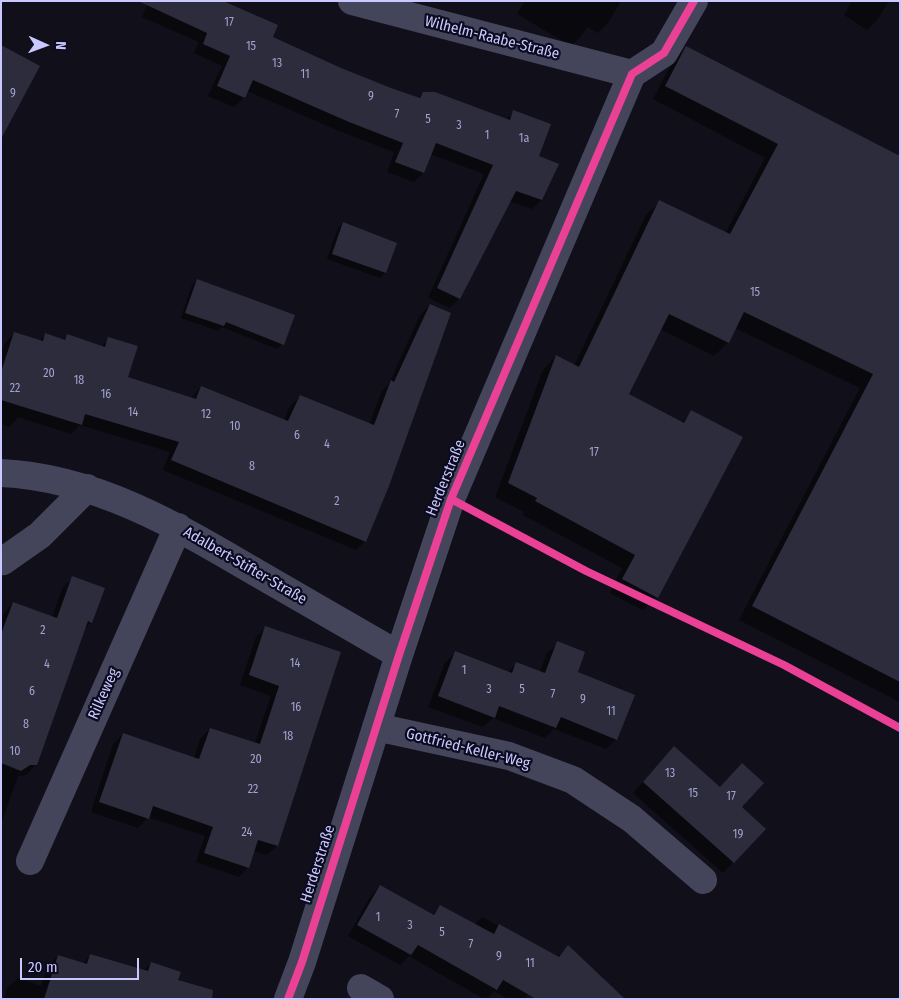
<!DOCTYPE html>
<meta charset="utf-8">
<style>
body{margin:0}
#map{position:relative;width:901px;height:1000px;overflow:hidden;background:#100f1a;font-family:"Fira Sans Condensed",sans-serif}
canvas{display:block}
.frame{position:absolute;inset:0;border:2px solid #c9c9ff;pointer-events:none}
.north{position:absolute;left:20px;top:20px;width:50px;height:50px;-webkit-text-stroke:4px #0c0b1f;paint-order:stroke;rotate:92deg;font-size:14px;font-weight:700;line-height:20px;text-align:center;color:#c9c9ff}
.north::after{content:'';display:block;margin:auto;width:18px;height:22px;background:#c9c9ff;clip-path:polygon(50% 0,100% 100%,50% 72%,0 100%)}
.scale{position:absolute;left:20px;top:958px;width:119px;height:22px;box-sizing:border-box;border:2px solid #c9c9ff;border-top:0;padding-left:6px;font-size:15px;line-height:18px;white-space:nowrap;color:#c9c9ff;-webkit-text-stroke:4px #0c0b1f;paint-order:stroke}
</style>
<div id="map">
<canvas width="901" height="1000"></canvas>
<div class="frame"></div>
<div class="north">N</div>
<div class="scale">20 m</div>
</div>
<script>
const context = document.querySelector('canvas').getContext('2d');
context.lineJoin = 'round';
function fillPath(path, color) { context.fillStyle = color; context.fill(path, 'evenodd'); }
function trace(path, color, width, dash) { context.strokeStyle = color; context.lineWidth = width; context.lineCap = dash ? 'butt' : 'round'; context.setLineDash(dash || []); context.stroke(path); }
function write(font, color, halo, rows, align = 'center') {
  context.font = font + ' "Fira Sans Condensed",sans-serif'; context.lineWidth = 4.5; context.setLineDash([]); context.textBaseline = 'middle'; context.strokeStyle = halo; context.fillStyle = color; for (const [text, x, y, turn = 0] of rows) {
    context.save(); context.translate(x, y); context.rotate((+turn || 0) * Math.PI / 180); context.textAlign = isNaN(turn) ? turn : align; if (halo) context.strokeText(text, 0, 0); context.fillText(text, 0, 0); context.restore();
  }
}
const shadow = new Path2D(`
 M 149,1 L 271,38 L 340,69 L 418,98 L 423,93 L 506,120 L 514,112 L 538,156 L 541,200 L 532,209 L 509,201 L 459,299 L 450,308 L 428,298 L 484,174 L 430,154 L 423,173 L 414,182 L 387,172 L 394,152 L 339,131 L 247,91 L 244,98 L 234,107 L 208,96 L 222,66 L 194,53 L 199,42 L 142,17 Z
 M 525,1 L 621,1 L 608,23 L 598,33 L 587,27 L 582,35 L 571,46 L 517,14 Z
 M 852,1 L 889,1 L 877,20 L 867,30 L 844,15 Z
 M 686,47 L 900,158 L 900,702 L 739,620 L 860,388 L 735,328 L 728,342 L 714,356 L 660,329 L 628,394 L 681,423 L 692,412 L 656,597 L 643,610 L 610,593 L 622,568 L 523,515 L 524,512 L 495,497 L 543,370 L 556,356 L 574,366 L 646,215 L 659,202 L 725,234 L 765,158 L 653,99 L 673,61 Z
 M 343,223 L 396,244 L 385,273 L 380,278 L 327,259 L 338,228 Z
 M 197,280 L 282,344 L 277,349 L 222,327 L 218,331 L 181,318 L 192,285 Z
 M 430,305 L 365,541 L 356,550 L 163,470 L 170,452 L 80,425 L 71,434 L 18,417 L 9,427 L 1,424 L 1,353 L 5,343 L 14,333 L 39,341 L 46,335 L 62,340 L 67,336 L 101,347 L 109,339 L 127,378 L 191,398 L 201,387 L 284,421 L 290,406 L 300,397 L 369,425 L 382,391 L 389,384 L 420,315 Z
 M 73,578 L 91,622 L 84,630 L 36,765 L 26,775 L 18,776 L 1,824 L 1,619 L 4,613 L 13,603 L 52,617 L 63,587 Z
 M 265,628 L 340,652 L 277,846 L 267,855 L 254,851 L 248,867 L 239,877 L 196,862 L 205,836 L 148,817 L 138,828 L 91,812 L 113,744 L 123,734 L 194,758 L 200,739 L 210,729 L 255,743 L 271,696 L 240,685 L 256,637 Z
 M 558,643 L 616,739 L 606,749 L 554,729 L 545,738 L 493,718 L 483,727 L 428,707 L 445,663 L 455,653 L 508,672 L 517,663 L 540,672 L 547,653 Z
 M 664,758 L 740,807 L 764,829 L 723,873 L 633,793 Z
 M 380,886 L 432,915 L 440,906 L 474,925 L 482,917 L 557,957 L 568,947 L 624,999 L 535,999 L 529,993 L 524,999 L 508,999 L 494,991 L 487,999 L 484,999 L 409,956 L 400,965 L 348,936 L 370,897 Z
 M 91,955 L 143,971 L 151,963 L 171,999 L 4,999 L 7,988 L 18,978 L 41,986 L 48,966 L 58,956 L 82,964 Z`);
const building = new Path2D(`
 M 138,1 L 223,1 L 278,25 L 273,37 L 341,68 L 391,88 L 420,98 L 423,92 L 435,92 L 510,120 L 513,110 L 551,124 L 539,156 L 559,164 L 542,200 L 516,191 L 460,299 L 437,288 L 493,165 L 436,143 L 424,173 L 395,162 L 403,143 L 349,122 L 253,80 L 245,98 L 217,86 L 230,56 L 203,44 L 207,33 Z
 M 1,45 L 40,66 L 1,139 Z
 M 686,46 L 900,156 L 900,682 L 752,606 L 873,374 L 744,312 L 729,343 L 669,314 L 629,394 L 684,423 L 691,410 L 743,437 L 658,598 L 622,579 L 635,555 L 535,501 L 537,498 L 508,483 L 556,355 L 579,367 L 659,200 L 730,234 L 778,144 L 665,86 Z
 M 343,222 L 397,243 L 386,273 L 332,254 Z
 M 197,279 L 295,315 L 284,345 L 226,322 L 224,326 L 185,313 Z
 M 430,304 L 451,313 L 389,486 L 366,542 L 171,460 L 179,442 L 85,414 L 82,425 L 1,400 L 1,372 L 14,332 L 43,341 L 45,333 L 65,340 L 67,334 L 105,347 L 108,337 L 138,346 L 128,377 L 196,399 L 201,386 L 288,421 L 300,395 L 374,425 L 391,380 L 394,382 Z
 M 72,576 L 105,588 L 92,623 L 88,621 L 37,765 L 30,765 L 21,771 L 1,763 L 1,634 L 13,602 L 57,618 Z
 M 265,626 L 341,652 L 278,846 L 258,840 L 249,868 L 204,853 L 213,827 L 153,806 L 149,819 L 99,802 L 123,733 L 199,759 L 210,728 L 260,744 L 279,686 L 249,675 Z
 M 557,641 L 585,652 L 578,672 L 635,695 L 617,740 L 561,717 L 556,728 L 499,706 L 495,718 L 438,696 L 455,651 L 512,673 L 516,662 L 545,673 Z
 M 674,746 L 720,787 L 742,763 L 764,783 L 742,807 L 766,829 L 734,863 L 643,782 Z
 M 380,885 L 434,915 L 440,905 L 494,934 L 499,924 L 559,957 L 568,945 L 625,999 L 536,999 L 503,980 L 497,990 L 418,945 L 411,955 L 357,925 Z
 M 90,954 L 148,971 L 151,962 L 181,972 L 178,980 L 213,990 L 212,999 L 44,999 L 58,955 L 87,964 Z`);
const street = new Path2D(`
 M 352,1 L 632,74
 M 1,473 C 95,477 179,527 257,573 C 304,600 352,628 399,655
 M 1,560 L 3,561 L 40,535 L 87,488
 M 376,727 L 509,756 L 573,780 L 632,819 L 703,880
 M 30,861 L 178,527
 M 361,988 L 380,999
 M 288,999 L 302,962 L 399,655 L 451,499 L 632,74 L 664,53 L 694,1`);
const cycleway = new Path2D(`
 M 451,499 L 586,571 L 784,665 L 900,728
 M 288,999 L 302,962 L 399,655 L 451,499 L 632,74 L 664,53 L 694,1`);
const numberNames = [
 ["17",229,23],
 ["15",251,47],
 ["13",277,64],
 ["11",305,75],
 ["9",13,94],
 ["9",371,97],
 ["7",397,115],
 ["5",428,120],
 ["3",459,126],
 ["1",487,136],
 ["1a",524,139],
 ["15",755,293],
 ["20",49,374],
 ["18",79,381],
 ["22",15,389],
 ["16",106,395],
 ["14",133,413],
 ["12",206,415],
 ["10",235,427],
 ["6",297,436],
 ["4",327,445],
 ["17",594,453],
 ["8",252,467],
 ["2",337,502],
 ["2",43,631],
 ["14",295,664],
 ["4",47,665],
 ["1",464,671],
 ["3",489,690],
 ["5",522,690],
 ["6",32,692],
 ["7",553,695],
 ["9",583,700],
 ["16",296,708],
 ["11",611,712],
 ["8",26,725],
 ["18",288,737],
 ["10",15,752],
 ["20",256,760],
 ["13",670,774],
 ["22",253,790],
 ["15",693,794],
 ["17",731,797],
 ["24",247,833],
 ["19",738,835],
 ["1",378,918],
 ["3",410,926],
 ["5",442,933],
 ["7",471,945],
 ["9",499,957],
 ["11",530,964]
];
const streetNames = [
 ["Wilhelm-Raabe-Straße",492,38,14],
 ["Herderstraße",446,478,-68],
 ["Adalbert-Stifter-Straße",245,566,30],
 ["Rilkeweg",104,694,-66],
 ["Gottfried-Keller-Weg",468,749,14],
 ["Herderstraße",318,864,-72]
];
fillPath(shadow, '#0007');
fillPath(building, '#2d2c3d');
trace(street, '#44455b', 28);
trace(cycleway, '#ea4096', 8);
write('12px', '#a2a2ce', null, numberNames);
write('15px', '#c9c9ff', '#0c0b1f', streetNames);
</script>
